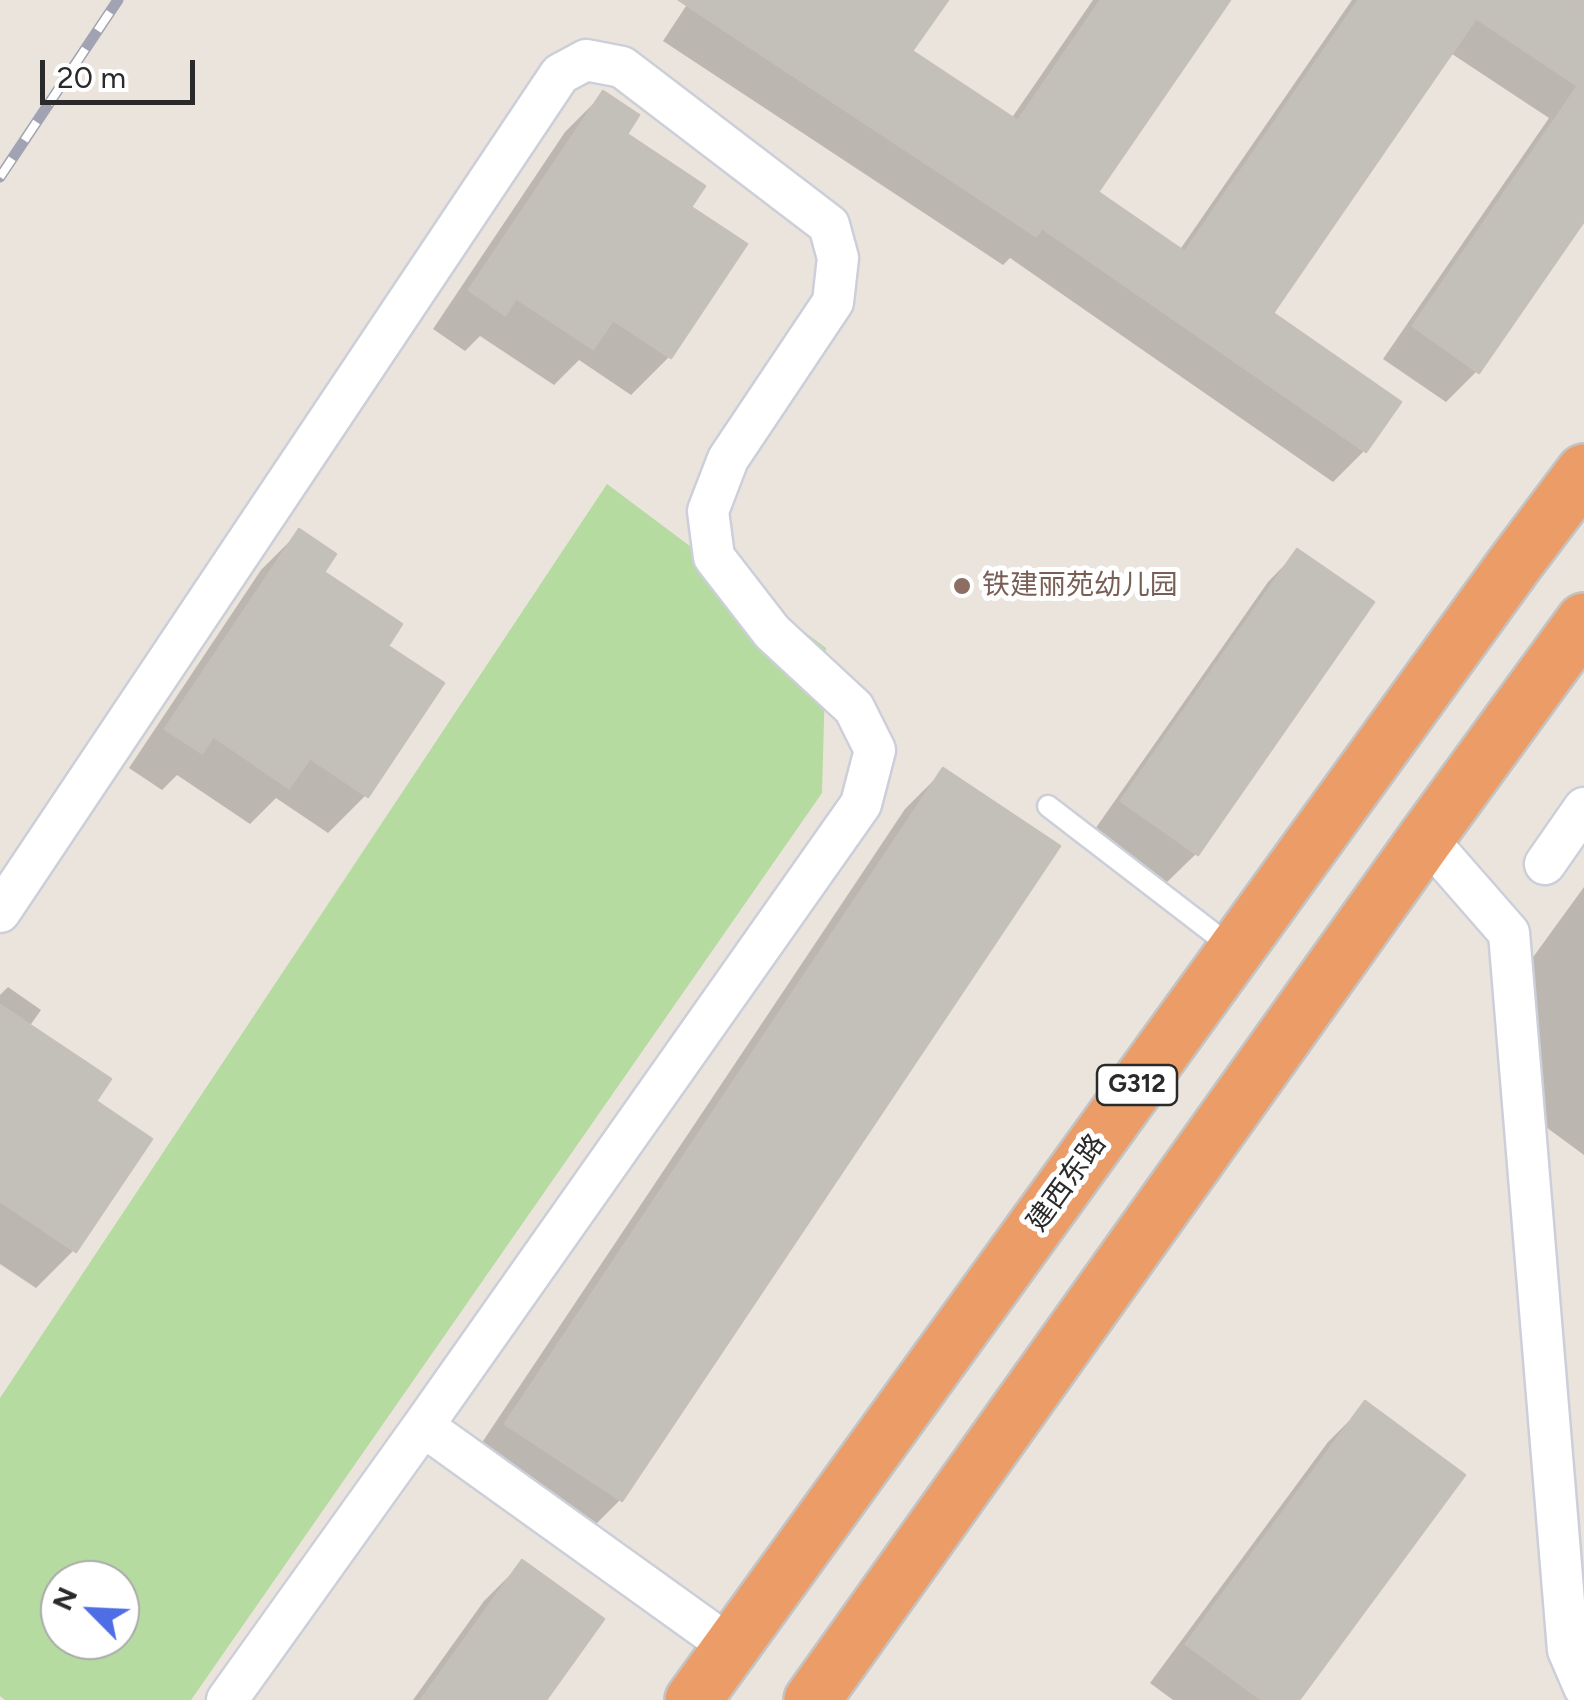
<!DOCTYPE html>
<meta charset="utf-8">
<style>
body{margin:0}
#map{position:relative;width:1584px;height:1700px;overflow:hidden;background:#eae4dd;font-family:Figtree,sans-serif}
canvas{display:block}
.north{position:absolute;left:40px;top:1560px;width:100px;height:100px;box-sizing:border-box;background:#fff;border:2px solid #aaa;border-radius:50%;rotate:294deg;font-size:28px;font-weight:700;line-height:40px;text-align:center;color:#2a2a2a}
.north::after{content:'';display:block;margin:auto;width:35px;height:45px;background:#4f6ee5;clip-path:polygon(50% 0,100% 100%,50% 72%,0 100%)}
.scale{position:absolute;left:40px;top:60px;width:155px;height:45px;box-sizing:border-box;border:5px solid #2a2a2a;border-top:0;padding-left:12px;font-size:30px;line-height:35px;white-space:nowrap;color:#2a2a2a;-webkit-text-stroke:8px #fff;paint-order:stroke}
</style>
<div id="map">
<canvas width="1584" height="1700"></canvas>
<div class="north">N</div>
<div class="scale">20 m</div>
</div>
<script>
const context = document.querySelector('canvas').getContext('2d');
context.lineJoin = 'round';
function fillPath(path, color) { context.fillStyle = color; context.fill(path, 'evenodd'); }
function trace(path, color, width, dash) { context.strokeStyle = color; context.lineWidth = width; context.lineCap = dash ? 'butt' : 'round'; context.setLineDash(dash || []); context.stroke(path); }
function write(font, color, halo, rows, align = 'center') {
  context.font = font + ' Figtree,"Noto Sans SC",sans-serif'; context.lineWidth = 10; context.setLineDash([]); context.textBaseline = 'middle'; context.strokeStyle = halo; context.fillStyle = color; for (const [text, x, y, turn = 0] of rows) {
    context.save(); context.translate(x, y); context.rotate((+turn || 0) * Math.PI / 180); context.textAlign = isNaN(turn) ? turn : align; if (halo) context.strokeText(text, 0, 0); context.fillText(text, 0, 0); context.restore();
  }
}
const green = new Path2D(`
 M 607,484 L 826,648 L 822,793 L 191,1700 L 5,1700 L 0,1696 L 0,1398 ZM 60,1580 L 120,1580 L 120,1640 L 60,1640 Z`);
const shadow = new Path2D(`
 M 690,0 L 945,0 L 909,52 L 1011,119 L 1093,0 L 1227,0 L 1094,192 L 1179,251 L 1352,0 L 1559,0 L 1584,33 L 1584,216 L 1477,371 L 1446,402 L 1383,359 L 1549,118 L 1449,52 L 1269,314 L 1397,402 L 1364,451 L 1333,482 L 1010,258 L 1003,265 L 663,41 Z
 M 603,94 L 624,134 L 688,208 L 743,245 L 669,357 L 631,395 L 579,360 L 554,385 L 480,336 L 465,351 L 433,329 L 565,132 Z
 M 299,532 L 321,573 L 385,647 L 366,795 L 328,833 L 276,798 L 250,824 L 177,775 L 162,790 L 129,768 L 261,570 Z
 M 1297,552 L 1371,603 L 1196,854 L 1166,883 L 1093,832 L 1268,582 Z
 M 943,771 L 1056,847 L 620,1500 L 582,1538 L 469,1462 L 905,809 Z
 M 1584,887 L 1584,1155 L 1520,1108 L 1515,982 Z
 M 8,987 L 41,1010 L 29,1027 L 92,1101 L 74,1250 L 36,1288 L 0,1264 L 0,995 Z
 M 1366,1404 L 1296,1700 L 1173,1700 L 1150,1683 L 1328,1442 Z
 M 522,1563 L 543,1700 L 413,1700 L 484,1601 Z`);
const building = new Path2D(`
 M 679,0 L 948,0 L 912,51 L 1018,121 L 1101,0 L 1230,0 L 1098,192 L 1185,252 L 1359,0 L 1584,0 L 1584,221 L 1479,373 L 1413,326 L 1578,86 L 1476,18 L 1273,313 L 1401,402 L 1366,452 L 1042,228 L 1036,236 Z
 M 603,91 L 639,115 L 627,134 L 705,186 L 691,207 L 747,244 L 671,358 L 613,320 L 593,349 L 516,298 L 505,315 L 469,290 Z
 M 299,529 L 336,554 L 324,572 L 402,624 L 388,646 L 444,683 L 368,797 L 310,758 L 289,788 L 213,736 L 202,753 L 165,729 Z
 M 1297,549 L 1374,602 L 1198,855 L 1121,801 Z
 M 943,768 L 1060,846 L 622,1501 L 505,1424 Z
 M 0,1005 L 111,1079 L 96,1101 L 152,1139 L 76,1252 L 0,1201 Z
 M 1365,1401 L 1465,1475 L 1299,1700 L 1262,1700 L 1186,1644 Z
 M 522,1560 L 604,1619 L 546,1700 L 421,1700 Z`);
const lane = new Path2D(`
 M 1048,806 L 1234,949`);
const street = new Path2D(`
 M 1426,838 L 1509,933 L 1568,1650 L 1584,1687
 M 1545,864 L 1584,808
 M 0,912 L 560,74 L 586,60 L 622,67 L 829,225 L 838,258 L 833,302 L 728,459 L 708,511 L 714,557 L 772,632 L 854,708 L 875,750 L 861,804 L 423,1426
 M 227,1700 L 423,1426 L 731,1647`);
const highway = new Path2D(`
 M 693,1700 L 1514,565 L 1584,472
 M 812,1700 L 1426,838 L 1584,621`);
const rail = new Path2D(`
 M 0,177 L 118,0`);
const markers = [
 [962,586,10,"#8d6e63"]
];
const shields = [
 [1137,1085,80]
];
const shieldNames = [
 ["G312",1137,1085]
];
const educationNames = [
 ["铁建丽苑幼儿园",982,586]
];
const streetNames = [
 ["建西东路",1067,1183,-54]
];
fillPath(green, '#b5dba0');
fillPath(shadow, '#0003');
fillPath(building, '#c3bfb9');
trace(building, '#c5c0b7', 2.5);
trace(lane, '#cccfda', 25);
trace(street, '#cccfda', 45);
trace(highway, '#c3c3c3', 60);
trace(lane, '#fff', 20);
trace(street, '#fff', 40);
trace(highway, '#ec9d67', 55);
trace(rail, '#a1a3b2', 11);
trace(rail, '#fff', 8, [22]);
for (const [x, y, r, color] of markers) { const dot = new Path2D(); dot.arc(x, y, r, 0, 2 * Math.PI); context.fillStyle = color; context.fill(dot); trace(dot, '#fff', 4); }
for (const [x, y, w] of shields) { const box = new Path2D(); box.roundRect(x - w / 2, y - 20, w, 40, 8); context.fillStyle = '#fff'; context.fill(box); trace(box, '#2a2a2a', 2.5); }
write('bold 25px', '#2a2a2a', null, shieldNames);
write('28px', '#785e54', '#fff', educationNames, 'left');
write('28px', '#2a2a2a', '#fff', streetNames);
</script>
